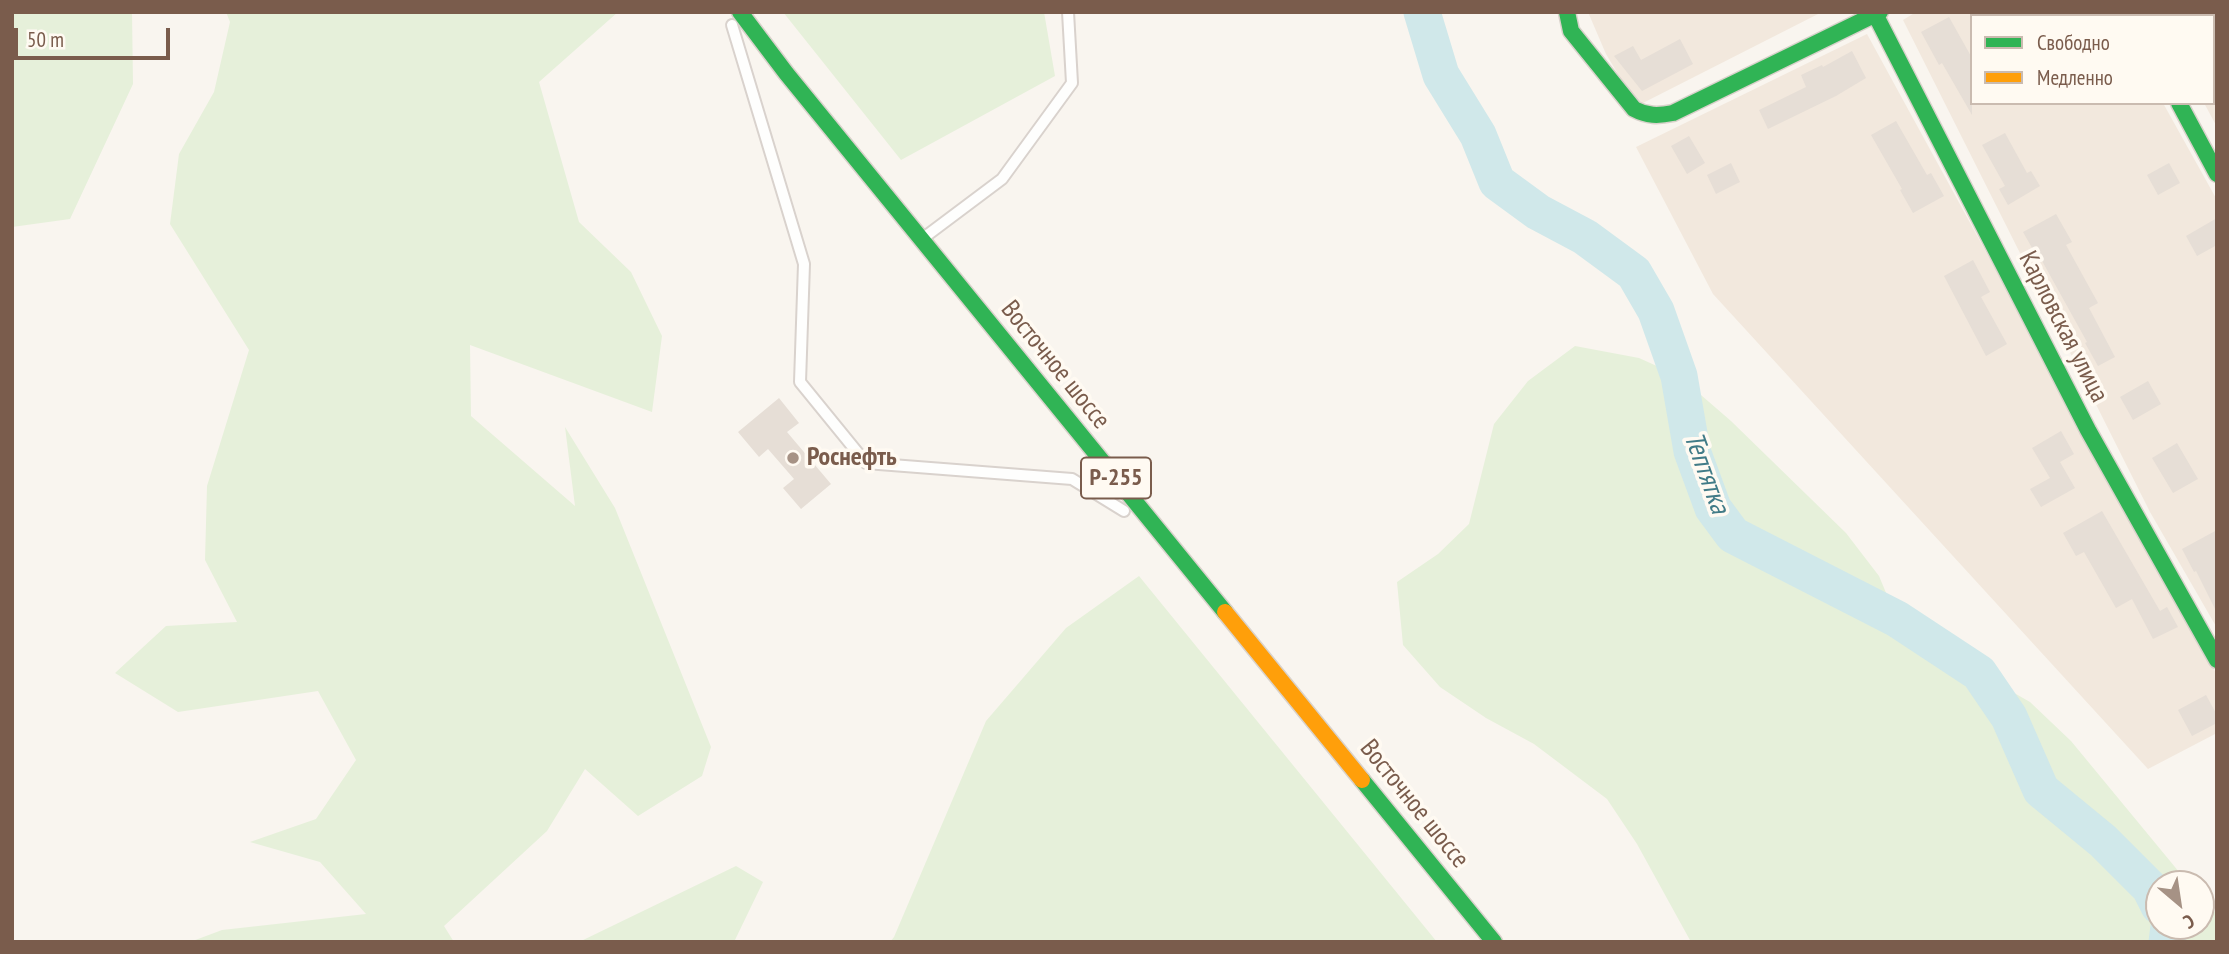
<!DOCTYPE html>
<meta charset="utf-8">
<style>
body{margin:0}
#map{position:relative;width:2229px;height:954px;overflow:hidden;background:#f9f5ef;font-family:"PT Sans Narrow",sans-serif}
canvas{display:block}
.frame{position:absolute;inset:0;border:14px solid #7a5c4c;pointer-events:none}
.legend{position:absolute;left:1970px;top:14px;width:245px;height:91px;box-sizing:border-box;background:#fffaf2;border:2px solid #cabbb0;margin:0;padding:9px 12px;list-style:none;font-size:21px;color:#7a5c4c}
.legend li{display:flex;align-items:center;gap:14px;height:35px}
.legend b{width:35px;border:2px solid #cabbb0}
.north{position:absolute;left:2145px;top:870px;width:70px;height:70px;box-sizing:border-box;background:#fffaf2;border:2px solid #cabbb0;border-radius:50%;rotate:151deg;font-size:19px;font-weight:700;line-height:28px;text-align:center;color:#7a5c4c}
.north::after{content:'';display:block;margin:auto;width:24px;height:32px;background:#a69285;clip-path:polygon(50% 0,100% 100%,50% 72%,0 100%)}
.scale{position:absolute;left:14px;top:28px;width:156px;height:32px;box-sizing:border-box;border:4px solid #7a5c4c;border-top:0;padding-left:9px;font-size:21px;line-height:24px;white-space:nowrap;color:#7a5c4c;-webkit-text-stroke:5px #fffaf2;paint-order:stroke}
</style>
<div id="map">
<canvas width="2229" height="954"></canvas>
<div class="frame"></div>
<ul class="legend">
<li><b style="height:9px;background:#30b455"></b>Свободно</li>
<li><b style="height:9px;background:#ff9f0a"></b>Медленно</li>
</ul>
<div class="north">С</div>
<div class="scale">50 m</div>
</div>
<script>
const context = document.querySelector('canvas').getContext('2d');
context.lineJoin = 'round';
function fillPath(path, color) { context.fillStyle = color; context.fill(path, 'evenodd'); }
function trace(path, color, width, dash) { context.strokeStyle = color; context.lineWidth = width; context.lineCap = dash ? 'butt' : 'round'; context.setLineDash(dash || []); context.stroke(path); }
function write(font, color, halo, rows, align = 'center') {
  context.font = font + ' "PT Sans Narrow",sans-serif'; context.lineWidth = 7; context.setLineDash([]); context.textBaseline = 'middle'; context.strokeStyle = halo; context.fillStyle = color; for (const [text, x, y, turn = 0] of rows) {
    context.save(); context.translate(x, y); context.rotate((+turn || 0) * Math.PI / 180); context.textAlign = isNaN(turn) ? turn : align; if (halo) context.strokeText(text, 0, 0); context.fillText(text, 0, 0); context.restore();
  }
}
const residential = new Path2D(`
 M 1588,12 L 1822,12 L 1637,106 L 1606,54 Z
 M 1916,12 L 2113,12 L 2115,16 L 1972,16 L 1972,103 L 2163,103 L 2217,200 L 2217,628 L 2150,512 L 1903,20 Z
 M 2153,12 L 2217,12 L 2217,127 L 2204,103 L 2213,103 L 2213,16 L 2155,16 Z
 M 1867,34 L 2217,675 L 2217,733 L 2148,769 L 1713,294 L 1636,147 Z`);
const green = new Path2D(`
 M 12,12 L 132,12 L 133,84 L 70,219 L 12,227 Z
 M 226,12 L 618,12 L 539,82 L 579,222 L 631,272 L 662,336 L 652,412 L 470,345 L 471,416 L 575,506 L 565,427 L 615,508 L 711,747 L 702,776 L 638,816 L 585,769 L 547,831 L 444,926 L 454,942 L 190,942 L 222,930 L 366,914 L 320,862 L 250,842 L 316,819 L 356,760 L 318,691 L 178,712 L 115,673 L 166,626 L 237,622 L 205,560 L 207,486 L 249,350 L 170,224 L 179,154 L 214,92 L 230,22 Z
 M 783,12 L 1044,12 L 1055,76 L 901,160 Z
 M 1575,346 L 1639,358 L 1679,376 L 1731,421 L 1846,533 L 1879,576 L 1897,619 L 1943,640 L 1979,673 L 2030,702 L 2071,741 L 2189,884 L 2159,884 L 2159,926 L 2201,926 L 2201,899 L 2217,914 L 2217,942 L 1691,942 L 1637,844 L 1607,799 L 1534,744 L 1486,718 L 1440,687 L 1403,645 L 1397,582 L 1438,554 L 1469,524 L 1494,424 L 1528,381 Z
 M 1139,576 L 1437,942 L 890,942 L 894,937 L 986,721 L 1066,628 Z
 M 736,866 L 763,882 L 734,942 L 579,942 Z`);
const river = new Path2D(`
 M 1422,12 L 1441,75 L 1478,135 L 1497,182 L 1538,212 L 1585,237 L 1634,273 L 1656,311 L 1679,376 L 1692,451 L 1713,508 L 1733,535 L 1897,619 L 1979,673 L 2009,717 L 2041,790 L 2103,841 L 2150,888 L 2159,906
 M 2167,942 L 2169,926`);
const building = new Path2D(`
 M 1949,17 L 1972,58 L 1972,115 L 1942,63 L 1939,65 L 1921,32 Z
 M 1680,39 L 1693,64 L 1642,91 L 1614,56 L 1633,46 L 1641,60 Z
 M 1852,51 L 1866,78 L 1836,96 L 1768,129 L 1759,110 L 1806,87 L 1801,75 L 1822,65 L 1823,67 Z
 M 1896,121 L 1927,175 L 1931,173 L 1944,196 L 1913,213 L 1900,190 L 1902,189 L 1871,135 Z
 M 2005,133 L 2027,173 L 2031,171 L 2040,186 L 2008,205 L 1999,189 L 2005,186 L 1982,145 Z
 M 1689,136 L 1705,163 L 1687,174 L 1671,146 Z
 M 1731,163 L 1740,182 L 1716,194 L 1707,175 Z
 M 2169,163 L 2180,183 L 2158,195 L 2147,175 Z
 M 2056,214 L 2072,242 L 2066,245 L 2098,303 L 2089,308 L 2115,357 L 2098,366 L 2085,343 L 2087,342 L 2041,259 L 2039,260 L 2023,232 Z
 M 2217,218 L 2217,245 L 2197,256 L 2186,236 Z
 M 1973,260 L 1990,292 L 1981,297 L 2007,344 L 1986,356 L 1944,276 Z
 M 2148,381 L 2161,404 L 2133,420 L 2120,397 Z
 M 779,398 L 799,423 L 787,432 L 831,484 L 801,509 L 783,488 L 794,479 L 768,449 L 759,457 L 738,432 Z
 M 2061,431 L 2074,454 L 2060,462 L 2075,488 L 2041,507 L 2030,489 L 2050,478 L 2032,448 Z
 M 2177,443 L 2198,479 L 2173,493 L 2152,458 Z
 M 2102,511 L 2160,611 L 2167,607 L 2178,627 L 2153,639 L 2132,599 L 2116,608 L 2084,552 L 2076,556 L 2063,533 Z
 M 2217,530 L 2217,613 L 2196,571 L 2194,572 L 2182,549 Z
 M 2206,695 L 2217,715 L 2217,723 L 2192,736 L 2178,710 Z`);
const lane = new Path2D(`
 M 732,25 L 804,264 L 800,382 L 866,463 L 1072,479 L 1124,511
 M 926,236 L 1002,179 L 1072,83 L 1068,12`);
const street = new Path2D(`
 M 2131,12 L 2133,16`);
const fast = new Path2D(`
 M 740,12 L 786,73 L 1225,612
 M 1567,12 L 1571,31 L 1634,109 C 1647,116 1658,116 1673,113 L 1880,12
 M 1874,12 L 2088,430 L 2217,660
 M 2179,103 L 2217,174
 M 1362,780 L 1494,942`);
const slow = new Path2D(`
 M 1225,612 L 1362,780`);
const markers = [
 [793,458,7,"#a69285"]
];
const shields = [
 [1116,478,70]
];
const shieldNames = [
 ["Р-255",1116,478]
];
const streetNames = [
 ["Карловская улица",2063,327,63],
 ["Восточное шоссе",1055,365,51],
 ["Восточное шоссе",1414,804,51]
];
const poiNames = [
 ["Роснефть",807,458]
];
const waterNames = [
 ["Тептятка",1706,473,70]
];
fillPath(residential, '#f2e8dd');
fillPath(green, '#e6f0da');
trace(river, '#d0e8ea', 37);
fillPath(building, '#e6ded6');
trace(lane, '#d9d2cd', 14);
trace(street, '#d9d2cd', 24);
trace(fast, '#d9d2cb', 19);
trace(slow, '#d9d2cb', 19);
trace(lane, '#fefefd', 10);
trace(street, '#fefefd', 21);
trace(fast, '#30b455', 16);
trace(slow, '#ff9f0a', 16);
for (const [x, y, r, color] of markers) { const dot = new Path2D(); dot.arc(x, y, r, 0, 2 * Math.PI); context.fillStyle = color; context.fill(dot); trace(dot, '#fffaf2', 2.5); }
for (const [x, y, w] of shields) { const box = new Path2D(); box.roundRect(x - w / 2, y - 20.5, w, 41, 5); context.fillStyle = '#fffaf2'; context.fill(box); trace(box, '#7a5c4c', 2); }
write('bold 24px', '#7a5c4c', null, shieldNames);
write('26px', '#7a5c4c', '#fffaf2', streetNames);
write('bold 26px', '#7a5c4c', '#fffaf2', poiNames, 'left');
write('italic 28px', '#417b87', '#fffaf2', waterNames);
</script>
